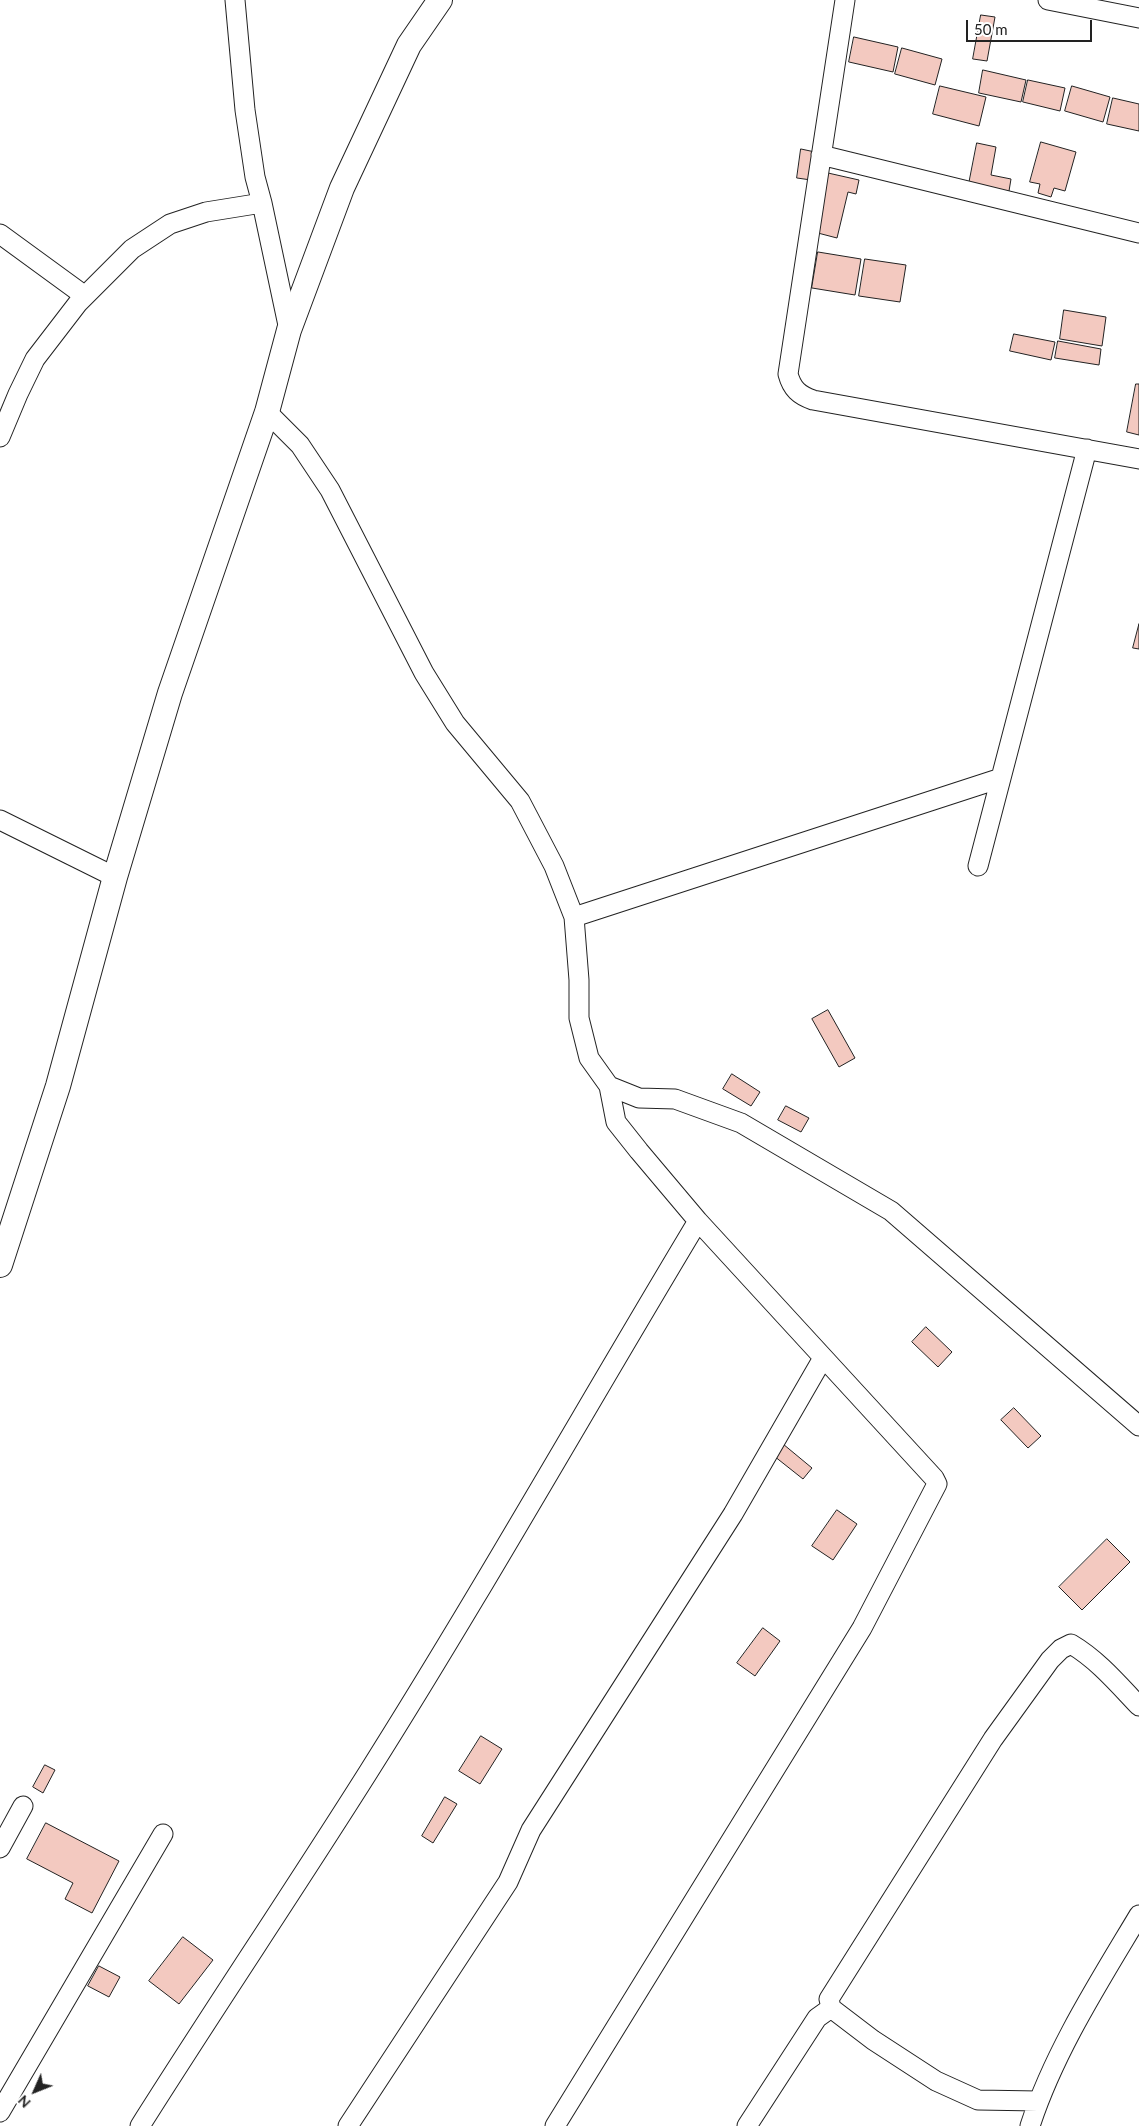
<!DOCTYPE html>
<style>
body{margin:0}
#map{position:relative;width:1139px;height:2126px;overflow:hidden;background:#fff;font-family:Lato,sans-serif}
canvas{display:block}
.north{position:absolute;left:10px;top:2066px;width:50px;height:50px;-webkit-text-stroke:4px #fff;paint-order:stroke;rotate:226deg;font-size:14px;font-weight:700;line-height:20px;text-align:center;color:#222}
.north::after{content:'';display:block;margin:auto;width:18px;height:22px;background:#222;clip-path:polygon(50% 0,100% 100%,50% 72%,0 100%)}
.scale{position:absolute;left:966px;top:20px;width:126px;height:22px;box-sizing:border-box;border:2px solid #222;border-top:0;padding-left:6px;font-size:15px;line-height:18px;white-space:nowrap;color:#222;-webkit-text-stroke:4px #fff;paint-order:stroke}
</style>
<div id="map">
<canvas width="1139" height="2126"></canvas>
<div class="north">N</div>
<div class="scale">50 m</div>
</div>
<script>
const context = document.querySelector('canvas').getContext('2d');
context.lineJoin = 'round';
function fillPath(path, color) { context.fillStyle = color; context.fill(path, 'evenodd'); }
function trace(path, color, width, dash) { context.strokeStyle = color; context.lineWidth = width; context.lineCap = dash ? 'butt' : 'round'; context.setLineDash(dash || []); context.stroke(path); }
const building = new Path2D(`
 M 981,15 L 995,17 L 987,61 L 973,59 Z
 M 854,37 L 898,47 L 893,72 L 849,62 Z
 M 902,48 L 942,59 L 935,85 L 895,74 Z
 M 983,70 L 1026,80 L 1021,102 L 979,93 Z
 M 1028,80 L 1065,88 L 1060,111 L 1023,102 Z
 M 940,86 L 986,97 L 979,126 L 933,114 Z
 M 1072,86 L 1110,97 L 1103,122 L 1065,111 Z
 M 1113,98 L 1139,104 L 1139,131 L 1107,124 Z
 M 1041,142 L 1076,152 L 1065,191 L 1054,188 L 1051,197 L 1038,193 L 1040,184 L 1030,182 Z
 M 977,143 L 996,147 L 991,175 L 1011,179 L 1008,197 L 968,189 Z
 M 801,149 L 815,152 L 811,180 L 797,178 Z
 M 828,173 L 859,180 L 856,194 L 848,192 L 837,238 L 814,232 Z
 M 818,252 L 861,259 L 855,295 L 812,288 Z
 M 865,259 L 906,265 L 900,302 L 859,296 Z
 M 1064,310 L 1106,317 L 1102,346 L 1060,339 Z
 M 1014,334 L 1055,342 L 1051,360 L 1010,351 Z
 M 1058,341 L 1101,349 L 1099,365 L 1055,358 Z
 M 1136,384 L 1139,384 L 1139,435 L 1127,432 Z
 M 1139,624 L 1139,649 L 1133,648 Z
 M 828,1010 L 855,1058 L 839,1067 L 812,1019 Z
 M 732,1074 L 760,1092 L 751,1106 L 723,1089 Z
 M 786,1106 L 809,1118 L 801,1132 L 778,1120 Z
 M 926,1327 L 952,1352 L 938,1367 L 912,1342 Z
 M 1014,1408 L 1041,1436 L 1028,1448 L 1001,1420 Z
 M 783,1444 L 812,1468 L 803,1479 L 774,1456 Z
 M 837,1510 L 857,1524 L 833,1560 L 812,1546 Z
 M 1107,1539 L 1130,1562 L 1082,1610 L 1059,1587 Z
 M 763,1628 L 780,1641 L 755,1676 L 737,1663 Z
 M 481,1736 L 502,1749 L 480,1784 L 459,1771 Z
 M 45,1765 L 55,1770 L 43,1793 L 33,1787 Z
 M 445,1797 L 457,1804 L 433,1843 L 422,1836 Z
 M 46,1823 L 119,1861 L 92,1913 L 65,1899 L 73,1883 L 27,1859 Z
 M 183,1937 L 213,1960 L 179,2004 L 149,1981 Z
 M 99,1966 L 120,1977 L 109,1997 L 88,1986 Z`);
const minor = new Path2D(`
 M 235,0 L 245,110 L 255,177 L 262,203 L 289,330
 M 845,0 L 788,374 C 792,389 799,395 813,400 L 1139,459
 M 1048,0 L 1139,18
 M 821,155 L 1139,233
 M 0,234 L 85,296
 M 267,412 L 300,445 L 330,490 L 424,673 L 455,723 L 520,801 L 554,866 L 574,917 L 579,980 L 579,1018 L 589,1058 L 609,1086 L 639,1098 L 675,1099 L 741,1123 L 891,1211 L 1139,1426
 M 0,437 L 18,394 L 35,359 L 78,303 L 132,249 L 170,224 L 206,212 L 262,203
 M 0,820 L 115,877
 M 978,866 L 1087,449
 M 574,917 L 1001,778
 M 0,1848 L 23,1806
 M 1038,2101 L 978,2100 L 936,2081 L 873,2040 L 831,2008 L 829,1999 L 993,1739 L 1050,1660 L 1061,1649 L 1071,1644 C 1098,1660 1118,1684 1139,1706
 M 0,2112 L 163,1834
 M 140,2126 C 215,2007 294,1890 369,1771 C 483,1590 588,1404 698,1221
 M 348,2126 L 508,1882 L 531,1830 L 733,1514 L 823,1358
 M 555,2126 L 862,1628 L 937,1484 L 934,1478 L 698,1221 L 639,1151 L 616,1122 L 609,1086
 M 747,2126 L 817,2018 L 831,2008
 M 1030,2126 C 1054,2052 1099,1982 1139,1915`);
const major = new Path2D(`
 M 0,1265 L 58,1086 L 115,877 L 170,693 L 267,412 L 289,330 L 342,188 L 409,45 L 440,0`);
fillPath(building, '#f3c9c0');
trace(building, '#222', 1);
trace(minor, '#222', 21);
trace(major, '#222', 26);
trace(minor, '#fff', 19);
trace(major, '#fff', 24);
</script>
